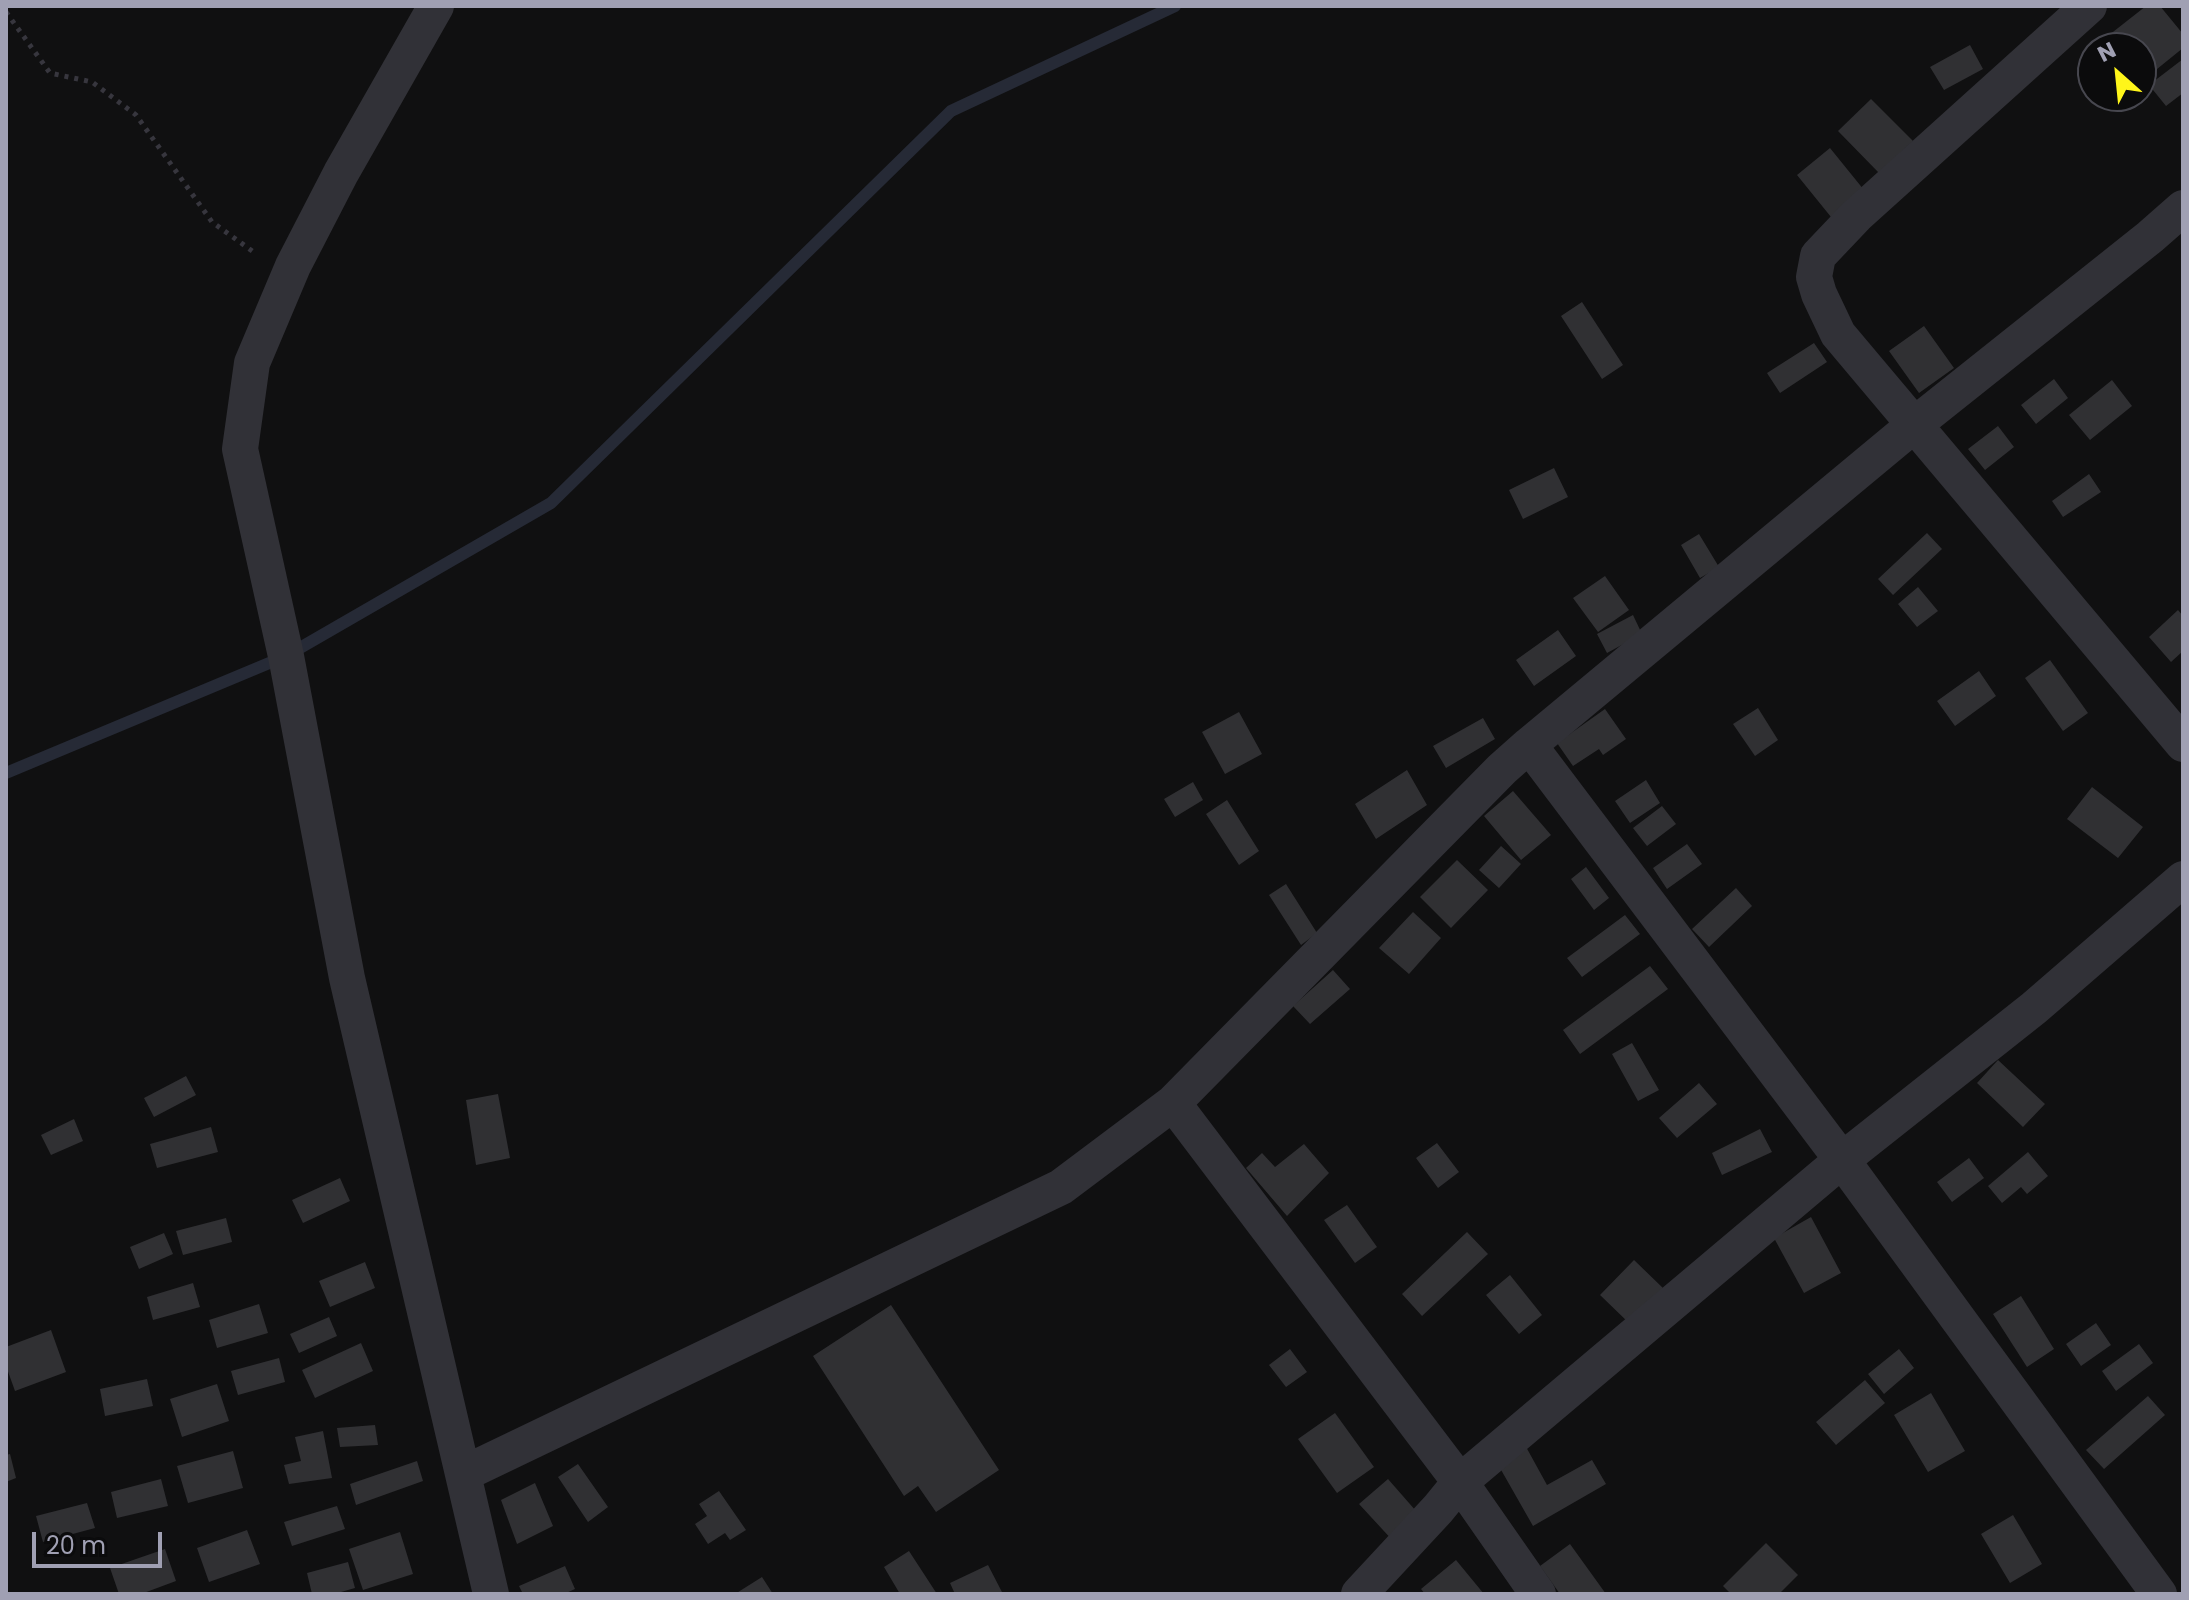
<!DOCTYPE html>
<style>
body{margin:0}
#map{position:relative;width:2189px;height:1600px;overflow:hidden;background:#101011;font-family:Poppins,sans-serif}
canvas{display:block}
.frame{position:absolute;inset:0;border:8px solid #a0a0b3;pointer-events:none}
.north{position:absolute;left:2077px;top:32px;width:80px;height:80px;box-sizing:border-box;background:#0b0b0c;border:2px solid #47474f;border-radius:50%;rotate:333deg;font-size:22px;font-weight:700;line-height:32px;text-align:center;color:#a0a0b3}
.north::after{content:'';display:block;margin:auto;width:28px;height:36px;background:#fff61a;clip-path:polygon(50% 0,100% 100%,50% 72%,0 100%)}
.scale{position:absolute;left:32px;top:1532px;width:130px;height:36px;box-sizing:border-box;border:4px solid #a0a0b3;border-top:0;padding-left:10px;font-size:24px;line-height:28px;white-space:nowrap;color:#a0a0b3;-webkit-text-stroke:6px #0b0b0c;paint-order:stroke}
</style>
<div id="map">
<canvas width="2189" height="1600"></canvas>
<div class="frame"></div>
<div class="north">N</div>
<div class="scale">20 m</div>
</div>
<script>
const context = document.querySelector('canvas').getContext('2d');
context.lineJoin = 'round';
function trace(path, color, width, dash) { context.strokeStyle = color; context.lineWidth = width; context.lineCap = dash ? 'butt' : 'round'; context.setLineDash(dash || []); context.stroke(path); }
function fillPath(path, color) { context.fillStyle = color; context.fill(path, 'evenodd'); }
const stream = new Path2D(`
 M 6,773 L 286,656 L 551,503 L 951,111 L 1175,6`);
const building = new Path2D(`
 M 2146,6 L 2160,6 L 2183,34 L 2183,48 L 2141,82 L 2141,48 L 2111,48 L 2104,39 Z
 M 1970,45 L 1983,69 L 1944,90 L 1930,67 Z
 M 2183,59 L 2183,93 L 2166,106 L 2149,85 Z
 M 1871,99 L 1913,141 L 1879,173 L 1838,131 Z
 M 1830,148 L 1864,190 L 1831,217 L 1797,175 Z
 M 1582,302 L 1623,365 L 1602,379 L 1561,316 Z
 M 1924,326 L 1954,368 L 1919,393 L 1889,351 Z
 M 1814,343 L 1827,362 L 1780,393 L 1767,373 Z
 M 2054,379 L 2068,398 L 2036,424 L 2021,405 Z
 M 2112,380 L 2132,406 L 2090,440 L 2069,415 Z
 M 1998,426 L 2014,447 L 1985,470 L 1968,449 Z
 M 1554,468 L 1568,497 L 1523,519 L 1509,490 Z
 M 2089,474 L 2101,492 L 2063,517 L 2052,501 Z
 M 1927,533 L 1942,549 L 1893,595 L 1878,579 Z
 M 1699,534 L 1719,567 L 1700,578 L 1681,545 Z
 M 1605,576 L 1629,610 L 1598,632 L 1573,598 Z
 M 1918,587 L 1938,611 L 1917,627 L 1898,604 Z
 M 2178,610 L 2183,616 L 2183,651 L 2171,662 L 2149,637 Z
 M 1633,615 L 1642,634 L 1607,653 L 1597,634 Z
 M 1558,630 L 1576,656 L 1534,686 L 1516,660 Z
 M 2050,660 L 2088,713 L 2063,731 L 2025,678 Z
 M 1979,671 L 1996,696 L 1955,726 L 1937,701 Z
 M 1758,708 L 1778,740 L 1755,756 L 1733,724 Z
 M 1605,709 L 1626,739 L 1603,755 L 1599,749 L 1573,766 L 1557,743 Z
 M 1239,712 L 1262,754 L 1225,774 L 1202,732 Z
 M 1483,718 L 1495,739 L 1446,768 L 1433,746 Z
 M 1407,770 L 1427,805 L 1376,839 L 1355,804 Z
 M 1646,780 L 1660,803 L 1630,823 L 1615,801 Z
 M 1193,782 L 1203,800 L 1175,817 L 1164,799 Z
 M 2092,787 L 2143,827 L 2118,858 L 2067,819 Z
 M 1513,791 L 1551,835 L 1521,860 L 1484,816 Z
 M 1227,800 L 1259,851 L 1239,865 L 1206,814 Z
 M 1662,806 L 1676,824 L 1647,846 L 1633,828 Z
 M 1687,844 L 1702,864 L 1667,889 L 1653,868 Z
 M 1501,846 L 1521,864 L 1499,888 L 1479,870 Z
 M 1457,860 L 1488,890 L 1451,928 L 1420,897 Z
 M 1586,867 L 1609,898 L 1594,910 L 1571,879 Z
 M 1286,884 L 1317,933 L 1301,945 L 1269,895 Z
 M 1736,888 L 1752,906 L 1709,947 L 1692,929 Z
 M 1413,912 L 1441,938 L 1409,974 L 1379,948 Z
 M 1625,915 L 1640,934 L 1582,977 L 1567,958 Z
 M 1650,966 L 1668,989 L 1580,1054 L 1563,1030 Z
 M 1333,970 L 1350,989 L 1310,1024 L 1293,1006 Z
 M 1632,1043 L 1659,1090 L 1638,1101 L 1612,1054 Z
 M 1998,1060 L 2045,1104 L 2023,1127 L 1977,1083 Z
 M 186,1076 L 196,1095 L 154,1117 L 144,1098 Z
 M 1699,1083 L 1717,1104 L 1677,1138 L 1659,1118 Z
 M 498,1094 L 510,1158 L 476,1165 L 466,1100 Z
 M 74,1119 L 83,1141 L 51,1155 L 41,1135 Z
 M 211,1127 L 218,1152 L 157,1168 L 150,1144 Z
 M 1760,1129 L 1772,1152 L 1722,1175 L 1712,1153 Z
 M 1437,1143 L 1459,1172 L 1438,1188 L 1416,1158 Z
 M 1304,1144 L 1329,1173 L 1287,1216 L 1246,1168 L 1262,1153 L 1275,1167 Z
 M 2028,1152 L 2048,1176 L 2027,1194 L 2021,1187 L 2002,1203 L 1988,1186 Z
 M 1969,1158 L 1984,1178 L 1952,1202 L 1937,1182 Z
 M 340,1178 L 350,1201 L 303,1223 L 292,1200 Z
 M 1347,1205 L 1377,1247 L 1355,1263 L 1324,1220 Z
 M 1811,1217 L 1841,1273 L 1804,1293 L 1774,1238 Z
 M 226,1218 L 232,1242 L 183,1255 L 176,1231 Z
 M 1467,1232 L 1488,1254 L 1422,1316 L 1402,1294 Z
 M 164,1233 L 173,1254 L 139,1269 L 130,1247 Z
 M 1634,1260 L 1664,1289 L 1630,1324 L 1600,1295 Z
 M 365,1262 L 375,1288 L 330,1307 L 319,1281 Z
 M 1510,1275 L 1542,1315 L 1519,1334 L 1486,1295 Z
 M 193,1283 L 200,1307 L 153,1320 L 147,1297 Z
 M 2021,1296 L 2054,1349 L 2027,1367 L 1993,1314 Z
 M 259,1304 L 268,1333 L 217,1348 L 209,1320 Z
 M 891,1305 L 999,1470 L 936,1512 L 918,1486 L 904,1496 L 813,1356 Z
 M 329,1317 L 337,1336 L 299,1353 L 290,1334 Z
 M 2096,1323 L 2111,1345 L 2081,1366 L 2066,1344 Z
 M 51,1330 L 66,1372 L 15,1391 L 6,1366 L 6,1347 Z
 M 361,1343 L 373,1371 L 315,1398 L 302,1370 Z
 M 2139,1344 L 2153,1363 L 2116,1391 L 2102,1371 Z
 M 1290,1349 L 1307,1372 L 1286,1387 L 1269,1365 Z
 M 1899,1349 L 1914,1368 L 1884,1394 L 1868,1374 Z
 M 279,1358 L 285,1382 L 238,1395 L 231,1371 Z
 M 147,1379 L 153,1406 L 105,1416 L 100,1389 Z
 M 1865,1380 L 1885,1403 L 1836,1445 L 1816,1422 Z
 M 217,1384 L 229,1421 L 182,1437 L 170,1399 Z
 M 1931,1393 L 1965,1451 L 1928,1472 L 1894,1415 Z
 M 2148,1396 L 2165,1415 L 2104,1469 L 2086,1450 Z
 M 1335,1413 L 1374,1467 L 1337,1493 L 1298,1439 Z
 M 375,1425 L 378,1445 L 340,1447 L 337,1428 Z
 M 323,1431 L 332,1478 L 289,1484 L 284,1465 L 301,1461 L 295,1437 Z
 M 1525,1445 L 1547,1485 L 1592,1460 L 1606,1484 L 1533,1526 L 1496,1461 Z
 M 233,1451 L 243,1488 L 188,1503 L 177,1466 Z
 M 10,1454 L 16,1478 L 6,1482 L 6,1455 Z
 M 417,1461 L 423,1481 L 356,1505 L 350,1484 Z
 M 578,1464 L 608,1507 L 588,1522 L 558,1477 Z
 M 161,1479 L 168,1506 L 117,1518 L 111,1492 Z
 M 1388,1479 L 1423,1519 L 1395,1543 L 1359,1504 Z
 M 535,1483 L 553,1526 L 517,1544 L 501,1500 Z
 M 719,1491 L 746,1530 L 730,1540 L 725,1533 L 708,1544 L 695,1524 L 707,1516 L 699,1504 Z
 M 87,1503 L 95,1528 L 43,1542 L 36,1516 Z
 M 337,1506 L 345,1529 L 292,1546 L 284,1522 Z
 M 2013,1515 L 2042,1564 L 2010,1583 L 1981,1534 Z
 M 247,1530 L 260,1564 L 209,1582 L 197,1548 Z
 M 400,1532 L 413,1574 L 363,1590 L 349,1549 Z
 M 1766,1543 L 1798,1575 L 1779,1594 L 1731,1594 L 1723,1586 Z
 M 1570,1544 L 1606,1594 L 1560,1594 L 1540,1566 Z
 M 165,1549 L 176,1581 L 141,1594 L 119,1594 L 110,1568 Z
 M 909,1551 L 937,1594 L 900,1594 L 884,1567 Z
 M 1456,1560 L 1484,1594 L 1425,1594 L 1421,1589 Z
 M 348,1562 L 355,1588 L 334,1594 L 312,1594 L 307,1573 Z
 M 988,1565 L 1003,1594 L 955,1594 L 950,1583 Z
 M 565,1566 L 575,1589 L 564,1594 L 523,1594 L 519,1586 Z
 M 762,1577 L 773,1594 L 735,1594 Z`);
const path = new Path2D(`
 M 6,12 L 50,73 L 92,82 L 136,115 L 212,222 L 255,253`);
const minor = new Path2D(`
 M 436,6 L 341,173 L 293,266 L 252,363 L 240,449 L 286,656 L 347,978 L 491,1594
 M 2089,6 L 1856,216 L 1818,256 L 1814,277 L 1819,294 L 1838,334 L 2183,744
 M 1529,745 L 1914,425 L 2150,237 L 2183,208
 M 1173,1103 L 1460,1482 L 1538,1594
 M 463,1474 L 1061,1187 L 1173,1103 L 1502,769 L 1529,745 L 1842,1160 L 2159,1594
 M 1359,1594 L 1438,1509 L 1460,1482 L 1842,1160 L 2034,1008 L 2183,879`);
trace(stream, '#262a36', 12);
fillPath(building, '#303033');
trace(path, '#37363e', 5, [4, 6]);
trace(minor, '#313137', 36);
</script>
